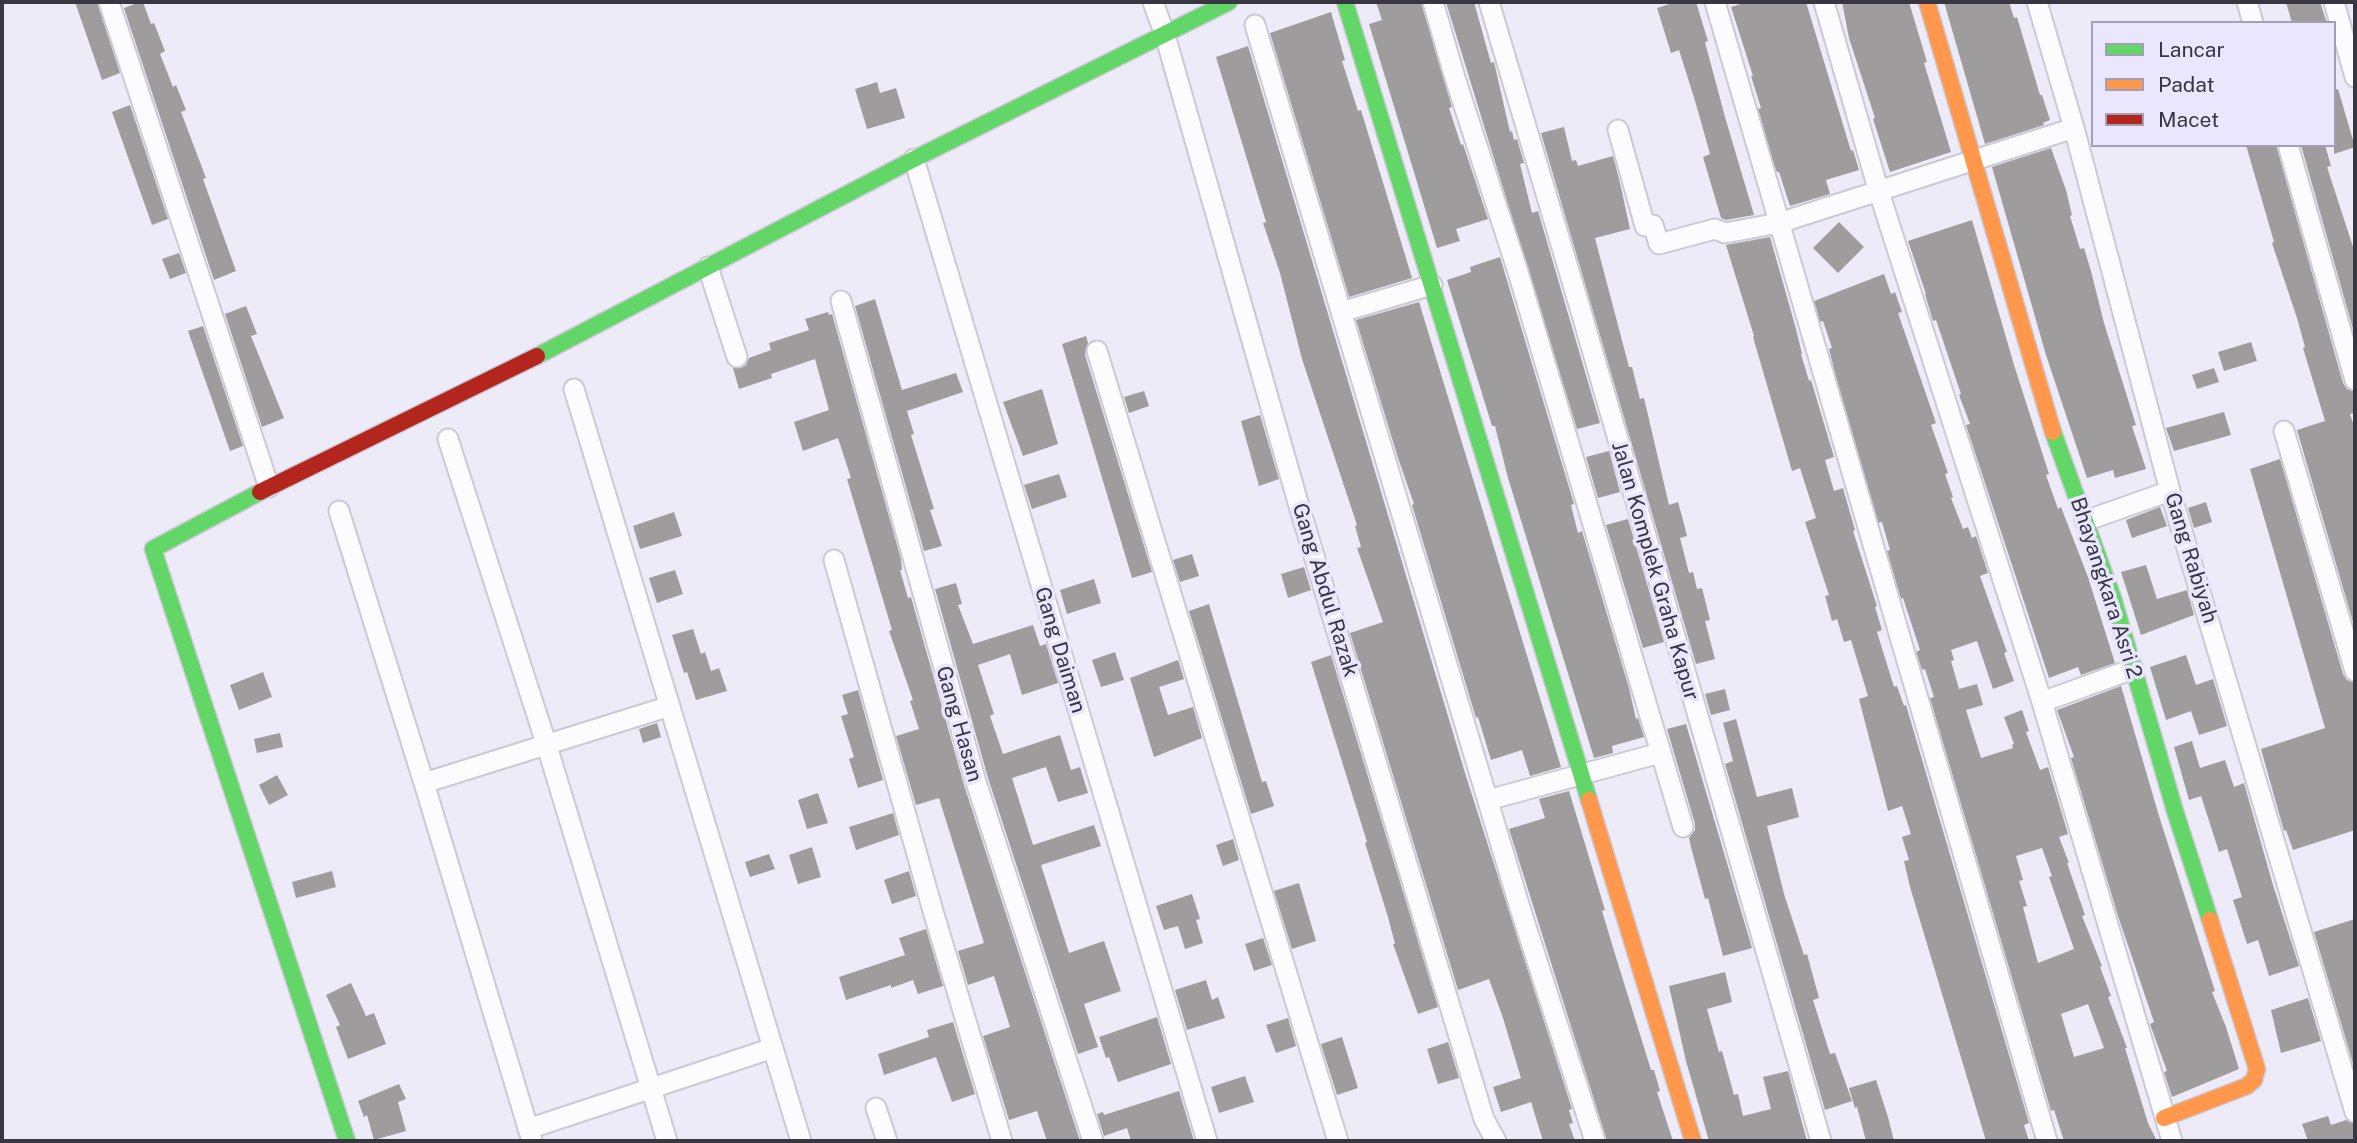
<!DOCTYPE html>
<style>
body{margin:0}
#map{position:relative;width:2357px;height:1143px;overflow:hidden;background:#edebf8;font-family:"Public Sans",sans-serif}
canvas{display:block}
.frame{position:absolute;inset:0;border:4px solid #373641;pointer-events:none}
.legend{position:absolute;left:2091px;top:21px;width:245px;height:126px;box-sizing:border-box;background:#e9e6fd;border:2px solid #a2a0b2;margin:0;padding:9px 12px;list-style:none;font-size:21px;color:#373641}
.legend li{display:flex;align-items:center;gap:14px;height:35px}
.legend b{width:35px;border:2px solid #a2a0b2}
</style>
<div id="map">
<canvas width="2357" height="1143"></canvas>
<div class="frame"></div>
<ul class="legend">
<li><b style="height:9px;background:#63d668"></b>Lancar</li>
<li><b style="height:9px;background:#ff974d"></b>Padat</li>
<li><b style="height:9px;background:#b3261e"></b>Macet</li>
</ul>
</div>
<script>
const context = document.querySelector('canvas').getContext('2d');
context.lineJoin = 'round';
function fillPath(path, color) { context.fillStyle = color; context.fill(path, 'evenodd'); }
function trace(path, color, width, dash) { context.strokeStyle = color; context.lineWidth = width; context.lineCap = dash ? 'butt' : 'round'; context.setLineDash(dash || []); context.stroke(path); }
function write(font, color, halo, rows, align = 'center') {
  context.font = font + ' "Public Sans",sans-serif'; context.lineWidth = 7; context.setLineDash([]); context.textBaseline = 'middle'; context.strokeStyle = halo; context.fillStyle = color; for (const [text, x, y, turn = 0] of rows) {
    context.save(); context.translate(x, y); context.rotate((+turn || 0) * Math.PI / 180); context.textAlign = isNaN(turn) ? turn : align; if (halo) context.strokeText(text, 0, 0); context.fillText(text, 0, 0); context.restore();
  }
}
const building = new Path2D(`
 M 75,2 L 97,2 L 120,73 L 102,80 Z
 M 140,2 L 143,2 L 151,24 L 154,23 L 165,51 L 160,54 L 173,87 L 176,85 L 186,110 L 181,112 L 206,178 L 203,179 L 236,271 L 214,280 L 124,8 Z
 M 1376,2 L 1421,2 L 1452,107 L 1449,108 L 1461,145 L 1463,144 L 1488,219 L 1456,229 L 1460,241 L 1437,248 L 1369,24 L 1382,20 Z
 M 1446,2 L 1474,2 L 1491,63 L 1494,62 L 1510,132 L 1512,131 L 1514,140 L 1517,139 L 1524,163 L 1520,164 L 1532,213 L 1538,211 L 1600,423 L 1577,429 Z
 M 1676,2 L 1696,2 L 1708,41 L 1705,42 L 1725,117 L 1754,215 L 1726,220 L 1721,218 L 1703,157 L 1710,154 L 1696,104 L 1679,50 L 1671,53 L 1657,8 Z
 M 1747,2 L 1806,2 L 1851,151 L 1853,150 L 1859,170 L 1826,180 L 1830,194 L 1790,206 L 1779,172 L 1777,172 L 1774,165 L 1758,109 L 1761,108 L 1751,76 L 1753,76 L 1731,7 Z
 M 1842,2 L 1909,2 L 1927,62 L 1924,63 L 1951,152 L 1890,172 L 1873,119 L 1875,118 L 1849,38 Z
 M 1944,2 L 2009,2 L 2014,18 L 2017,17 L 2040,95 L 2042,95 L 2050,120 L 2043,123 L 2044,125 L 1985,144 Z
 M 2286,2 L 2320,2 L 2327,23 L 2292,23 Z
 M 1331,12 L 1345,60 L 1342,61 L 1358,111 L 1361,110 L 1412,278 L 1349,297 L 1270,33 Z
 M 1248,46 L 1465,773 L 1572,1109 L 1569,1110 L 1573,1123 L 1569,1124 L 1575,1141 L 1543,1141 L 1531,1102 L 1501,1112 L 1493,1087 L 1521,1078 L 1503,1018 L 1489,979 L 1458,990 L 1350,633 L 1383,622 L 1357,548 L 1361,547 L 1355,526 L 1357,525 L 1302,359 L 1280,273 L 1263,223 L 1266,222 L 1216,57 Z
 M 877,82 L 880,93 L 896,88 L 905,118 L 867,129 L 855,89 Z
 M 2338,89 L 2355,147 L 2334,154 L 2334,90 Z
 M 130,105 L 168,219 L 152,225 L 112,112 Z
 M 1564,127 L 1572,161 L 1576,160 L 1578,166 L 1613,156 L 1620,183 L 1630,229 L 1595,238 L 1629,367 L 1632,367 L 1640,399 L 1644,398 L 1669,505 L 1678,502 L 1683,520 L 1687,536 L 1680,538 L 1689,573 L 1693,572 L 1697,589 L 1702,588 L 1710,620 L 1705,621 L 1715,659 L 1696,664 L 1541,133 Z
 M 2246,145 L 2276,145 L 2343,383 L 2347,389 L 2355,392 L 2355,413 L 2350,414 L 2355,429 L 2355,629 L 2297,430 L 2325,421 L 2303,348 L 2305,347 L 2297,318 L 2272,243 L 2274,242 Z
 M 2301,145 L 2325,145 L 2331,166 L 2327,167 L 2355,253 L 2355,336 Z
 M 2051,148 L 2066,190 L 2072,215 L 2070,216 L 2080,249 L 2084,248 L 2091,271 L 2104,323 L 2136,425 L 2132,426 L 2146,469 L 2115,478 L 2113,470 L 2087,478 L 2046,355 L 1992,167 Z
 M 1972,220 L 2014,365 L 2049,474 L 2046,475 L 2058,509 L 2061,507 L 2088,577 L 2115,663 L 2081,675 L 2078,667 L 2049,678 L 1966,425 L 1970,424 L 1959,395 L 1961,394 L 1936,320 L 1933,321 L 1925,294 L 1926,294 L 1908,241 Z
 M 1839,222 L 1864,247 L 1838,273 L 1813,248 Z
 M 1770,237 L 1796,329 L 1802,354 L 1801,354 L 1809,381 L 1811,380 L 1834,457 L 1825,460 L 1834,491 L 1843,488 L 1855,530 L 1853,531 L 1877,606 L 1875,607 L 1882,630 L 1877,632 L 1894,687 L 1897,686 L 1904,706 L 1906,705 L 2029,1123 L 2024,1125 L 2029,1141 L 1986,1141 L 1910,887 L 1904,861 L 1909,860 L 1902,837 L 1911,834 L 1902,806 L 1888,811 L 1859,699 L 1868,696 L 1851,640 L 1844,642 L 1837,619 L 1832,621 L 1825,596 L 1829,595 L 1805,522 L 1816,518 L 1800,468 L 1792,471 L 1753,337 L 1754,336 L 1726,245 Z
 M 179,253 L 186,273 L 170,279 L 162,259 Z
 M 1500,257 L 1574,504 L 1571,505 L 1578,533 L 1582,531 L 1629,688 L 1636,719 L 1638,718 L 1644,737 L 1612,746 L 1613,753 L 1594,758 L 1508,478 L 1495,426 L 1492,426 L 1447,280 L 1471,272 L 1470,267 Z
 M 1884,274 L 1891,294 L 1895,292 L 1902,312 L 1898,313 L 1936,423 L 1931,425 L 1948,473 L 1945,474 L 1953,497 L 1951,498 L 1963,529 L 1968,527 L 1972,538 L 1976,536 L 1988,573 L 1980,576 L 2007,652 L 2004,653 L 2014,681 L 1993,689 L 1977,641 L 1951,650 L 1954,660 L 1951,661 L 1959,689 L 1977,684 L 1983,705 L 1966,710 L 1981,758 L 2013,748 L 2012,745 L 2014,744 L 2004,717 L 2022,710 L 2029,731 L 2026,732 L 2040,770 L 2048,767 L 2068,834 L 2059,837 L 2069,863 L 2067,863 L 2085,915 L 2082,916 L 2102,966 L 2100,967 L 2111,996 L 2108,997 L 2127,1048 L 2125,1048 L 2148,1123 L 2157,1141 L 2064,1141 L 2054,1110 L 2051,1111 L 1930,698 L 1934,697 L 1925,669 L 1922,670 L 1916,652 L 1920,650 L 1903,598 L 1901,599 L 1887,551 L 1890,550 L 1882,522 L 1878,523 L 1835,373 L 1829,349 L 1832,348 L 1823,321 L 1820,322 L 1814,301 ZM 2042,848 L 2052,876 L 2049,877 L 2074,949 L 2038,963 L 2023,907 L 2027,906 L 2019,881 L 2023,880 L 2016,856 ZM 2088,1004 L 2104,1048 L 2074,1057 L 2061,1014 Z
 M 875,299 L 902,390 L 956,373 L 963,392 L 907,411 L 914,434 L 911,435 L 934,509 L 930,510 L 942,546 L 924,551 L 855,306 Z
 M 1419,302 L 1561,767 L 1530,776 L 1522,750 L 1491,760 L 1478,717 L 1476,718 L 1412,505 L 1414,504 L 1398,458 L 1356,320 Z
 M 246,306 L 257,334 L 251,336 L 284,418 L 262,427 L 225,314 Z
 M 828,312 L 829,315 L 832,314 L 901,559 L 902,570 L 900,570 L 908,598 L 911,597 L 964,785 L 1080,1141 L 1047,1141 L 1037,1111 L 1009,1120 L 983,1036 L 1010,1027 L 994,976 L 968,985 L 958,951 L 984,943 L 939,798 L 916,805 L 896,736 L 919,729 L 910,701 L 913,700 L 889,631 L 892,630 L 847,479 L 851,478 L 838,438 L 803,451 L 794,422 L 829,410 L 815,359 L 771,374 L 772,378 L 739,389 L 733,368 L 741,368 L 746,365 L 749,358 L 771,350 L 769,343 L 809,330 L 805,319 Z
 M 203,326 L 243,446 L 230,451 L 188,331 Z
 M 1086,336 L 1088,343 L 1085,355 L 1152,572 L 1132,578 L 1062,344 Z
 M 2251,342 L 2257,361 L 2224,371 L 2218,352 Z
 M 2214,368 L 2219,382 L 2197,389 L 2192,375 Z
 M 1042,389 L 1058,444 L 1023,456 L 1003,402 Z
 M 1144,391 L 1149,406 L 1129,413 L 1124,397 Z
 M 2224,412 L 2231,435 L 2174,451 L 2166,428 Z
 M 1260,415 L 1279,479 L 1259,486 L 1241,421 Z
 M 1609,451 L 1620,492 L 1598,498 L 1586,457 Z
 M 2280,459 L 2343,674 L 2347,680 L 2355,683 L 2355,830 L 2293,850 L 2286,830 L 2284,831 L 2261,749 L 2325,728 L 2250,469 Z
 M 1059,474 L 1067,497 L 1032,509 L 1024,485 Z
 M 2206,502 L 2212,522 L 2194,528 L 2188,508 Z
 M 2160,507 L 2167,526 L 2132,538 L 2126,520 Z
 M 674,512 L 682,536 L 640,549 L 633,526 Z
 M 1628,519 L 1664,642 L 1643,648 L 1606,525 Z
 M 1192,554 L 1199,576 L 1180,582 L 1173,560 Z
 M 2146,565 L 2157,599 L 2187,590 L 2194,615 L 2141,635 L 2121,572 Z
 M 1304,567 L 1311,590 L 1288,598 L 1281,574 Z
 M 675,570 L 683,594 L 657,603 L 649,578 Z
 M 1094,579 L 1101,603 L 1067,614 L 1060,590 Z
 M 956,583 L 962,604 L 958,605 L 973,644 L 1033,625 L 1040,646 L 1046,644 L 1058,683 L 1022,695 L 1010,654 L 978,665 L 994,714 L 990,716 L 1003,754 L 1060,735 L 1071,770 L 1080,767 L 1088,793 L 1058,802 L 1046,767 L 1012,778 L 1033,845 L 1094,825 L 1101,846 L 1041,865 L 1069,953 L 1104,941 L 1121,991 L 1084,1004 L 1098,1047 L 1078,1054 L 988,778 L 935,589 Z
 M 1209,604 L 1262,782 L 1266,781 L 1274,806 L 1251,814 L 1189,611 Z
 M 693,629 L 701,654 L 705,652 L 711,671 L 719,668 L 727,691 L 696,700 L 687,672 L 684,673 L 672,635 Z
 M 1115,652 L 1124,680 L 1101,687 L 1092,660 Z
 M 1331,655 L 1438,1007 L 1418,1014 L 1393,944 L 1395,944 L 1388,917 L 1365,843 L 1367,842 L 1311,662 Z
 M 2186,655 L 2196,685 L 2213,679 L 2227,726 L 2199,735 L 2191,711 L 2166,720 L 2150,667 Z
 M 1178,660 L 1184,679 L 1159,687 L 1168,715 L 1193,707 L 1202,738 L 1154,757 L 1130,678 Z
 M 263,672 L 272,697 L 239,710 L 230,685 Z
 M 2121,686 L 2159,816 L 2215,991 L 2212,992 L 2226,1027 L 2239,1069 L 2172,1097 L 2164,1072 L 2167,1071 L 2150,1024 L 2154,1022 L 2118,916 L 2071,758 L 2074,757 L 2057,710 Z
 M 1725,689 L 1730,710 L 1711,715 L 1705,694 Z
 M 858,690 L 883,780 L 858,788 L 849,759 L 854,757 L 841,716 L 848,714 L 842,695 Z
 M 1736,719 L 1757,797 L 1792,788 L 1799,817 L 1767,826 L 1784,894 L 1804,955 L 1807,954 L 1819,998 L 1813,1000 L 1830,1054 L 1835,1053 L 1852,1101 L 1825,1110 L 1725,764 L 1733,761 L 1723,723 Z
 M 657,723 L 661,737 L 643,743 L 639,729 Z
 M 1686,724 L 1752,948 L 1723,956 L 1708,898 L 1705,899 L 1692,851 L 1689,838 L 1695,830 L 1695,824 L 1667,729 Z
 M 280,733 L 283,747 L 257,753 L 254,739 Z
 M 2192,741 L 2200,768 L 2225,760 L 2234,787 L 2244,783 L 2273,885 L 2299,966 L 2269,976 L 2258,940 L 2247,944 L 2233,900 L 2242,897 L 2227,849 L 2219,852 L 2201,796 L 2189,800 L 2174,747 Z
 M 277,775 L 288,795 L 269,805 L 259,785 Z
 M 1569,791 L 1605,910 L 1602,911 L 1615,954 L 1651,1070 L 1654,1070 L 1660,1091 L 1657,1092 L 1673,1141 L 1607,1141 L 1509,829 L 1545,818 L 1539,799 Z
 M 818,793 L 828,823 L 807,829 L 798,800 Z
 M 893,813 L 899,835 L 856,850 L 849,827 Z
 M 1233,839 L 1239,860 L 1223,866 L 1216,845 Z
 M 812,847 L 821,877 L 798,884 L 789,855 Z
 M 769,854 L 775,869 L 750,877 L 745,862 Z
 M 332,871 L 336,887 L 296,898 L 292,882 Z
 M 909,871 L 916,896 L 892,904 L 884,880 Z
 M 1299,883 L 1316,941 L 1292,949 L 1274,891 Z
 M 1192,894 L 1200,919 L 1196,920 L 1203,943 L 1185,949 L 1178,926 L 1164,930 L 1156,906 Z
 M 2355,919 L 2355,1070 L 2314,932 Z
 M 926,929 L 943,986 L 918,994 L 913,980 L 891,988 L 891,985 L 846,1000 L 839,977 L 905,955 L 899,938 Z
 M 1263,938 L 1272,965 L 1254,971 L 1245,944 Z
 M 1725,972 L 1732,1002 L 1707,1009 L 1719,1052 L 1722,1051 L 1734,1095 L 1738,1094 L 1743,1116 L 1771,1109 L 1763,1077 L 1788,1071 L 1807,1141 L 1709,1141 L 1686,1061 L 1669,986 Z
 M 1206,980 L 1212,1000 L 1218,997 L 1225,1018 L 1187,1030 L 1175,990 Z
 M 351,983 L 366,1016 L 374,1013 L 386,1044 L 348,1059 L 336,1027 L 340,1025 L 326,995 Z
 M 2308,998 L 2321,1041 L 2281,1053 L 2271,1010 Z
 M 1157,1017 L 1171,1064 L 1118,1082 L 1109,1057 L 1106,1058 L 1099,1037 Z
 M 1288,1018 L 1296,1046 L 1276,1053 L 1266,1025 Z
 M 953,1022 L 975,1094 L 952,1102 L 936,1057 L 884,1075 L 878,1054 L 929,1037 L 927,1030 Z
 M 1342,1037 L 1358,1088 L 1337,1095 L 1321,1044 Z
 M 1448,1042 L 1459,1078 L 1438,1084 L 1427,1049 Z
 M 1245,1076 L 1254,1102 L 1219,1113 L 1211,1087 Z
 M 1876,1080 L 1888,1117 L 1894,1141 L 1866,1141 L 1857,1107 L 1855,1108 L 1849,1088 Z
 M 399,1084 L 406,1099 L 398,1102 L 406,1131 L 374,1140 L 367,1115 L 364,1117 L 358,1101 Z
 M 1179,1091 L 1194,1141 L 1131,1141 L 1127,1128 L 1104,1136 L 1097,1114 L 1103,1112 L 1104,1115 Z
 M 2328,1116 L 2331,1125 L 2346,1120 L 2355,1124 L 2355,1141 L 2308,1141 L 2302,1124 Z`);
const street = new Path2D(`
 M 109,2 L 269,487
 M 1153,2 L 1165,35 L 1299,506 L 1484,1119 L 1496,1141
 M 1433,2 L 1455,78 L 1518,272 L 1683,827
 M 1489,2 L 1580,308 L 1821,1141
 M 1715,2 C 1823,382 1936,761 2047,1141
 M 1824,2 L 1879,192 L 2042,702 L 2172,1141
 M 2037,2 L 2074,128 L 2170,491 L 2355,1112
 M 2247,2 L 2253,23
 M 2334,2 L 2355,77
 M 1255,25 L 1520,908 L 1595,1141
 M 1618,130 L 1645,226 L 1653,225 L 1659,244 L 1715,229 L 1725,233 L 1779,223 L 2074,128
 M 2288,145 L 2355,380
 M 914,159 L 1207,1141
 M 708,267 L 737,357
 M 841,301 L 976,782 L 1093,1141
 M 1341,312 L 1432,285
 M 1097,351 L 1338,1141
 M 574,389 L 801,1141
 M 2284,431 L 2355,671
 M 448,439 L 546,743 L 667,1141
 M 339,511 L 424,783 L 532,1141
 M 2085,521 L 2170,491
 M 834,560 L 933,911 L 1002,1141
 M 2042,702 L 2133,669
 M 424,783 L 670,706
 M 1488,800 L 1660,753
 M 876,1108 L 887,1141
 M 528,1129 L 773,1048`);
const fast = new Path2D(`
 M 1345,2 L 1589,800
 M 537,356 L 914,159 L 1229,2
 M 2053,432 L 2113,598 L 2175,811 L 2210,920
 M 260,492 L 153,549 L 347,1141`);
const slow = new Path2D(`
 M 1927,2 L 2053,432
 M 1589,800 L 1693,1141
 M 2164,1118 L 2247,1086 L 2254,1080 L 2257,1069 L 2210,920`);
const jam = new Path2D(`
 M 260,492 L 537,356`);
const streetNames = [
 ["Gang Rabiyah",2191,558,73],
 ["Jalan Komplek Graha Kapur",1655,571,74],
 ["Bhayangkara Asri 2",2106,588,72],
 ["Gang Abdul Razak",1325,590,73],
 ["Gang Daiman",1060,650,73],
 ["Gang Hasan",959,724,74]
];
fillPath(building, '#9f9c9e');
trace(street, '#cbc9d4', 23);
trace(fast, '#cbc9d4', 19);
trace(slow, '#cbc9d4', 19);
trace(jam, '#cbc9d4', 19);
trace(street, '#fcfcfe', 19);
trace(fast, '#63d668', 16);
trace(slow, '#ff974d', 16);
trace(jam, '#b3261e', 16);
write('21px', '#373641', '#e9e6fd', streetNames);
</script>
